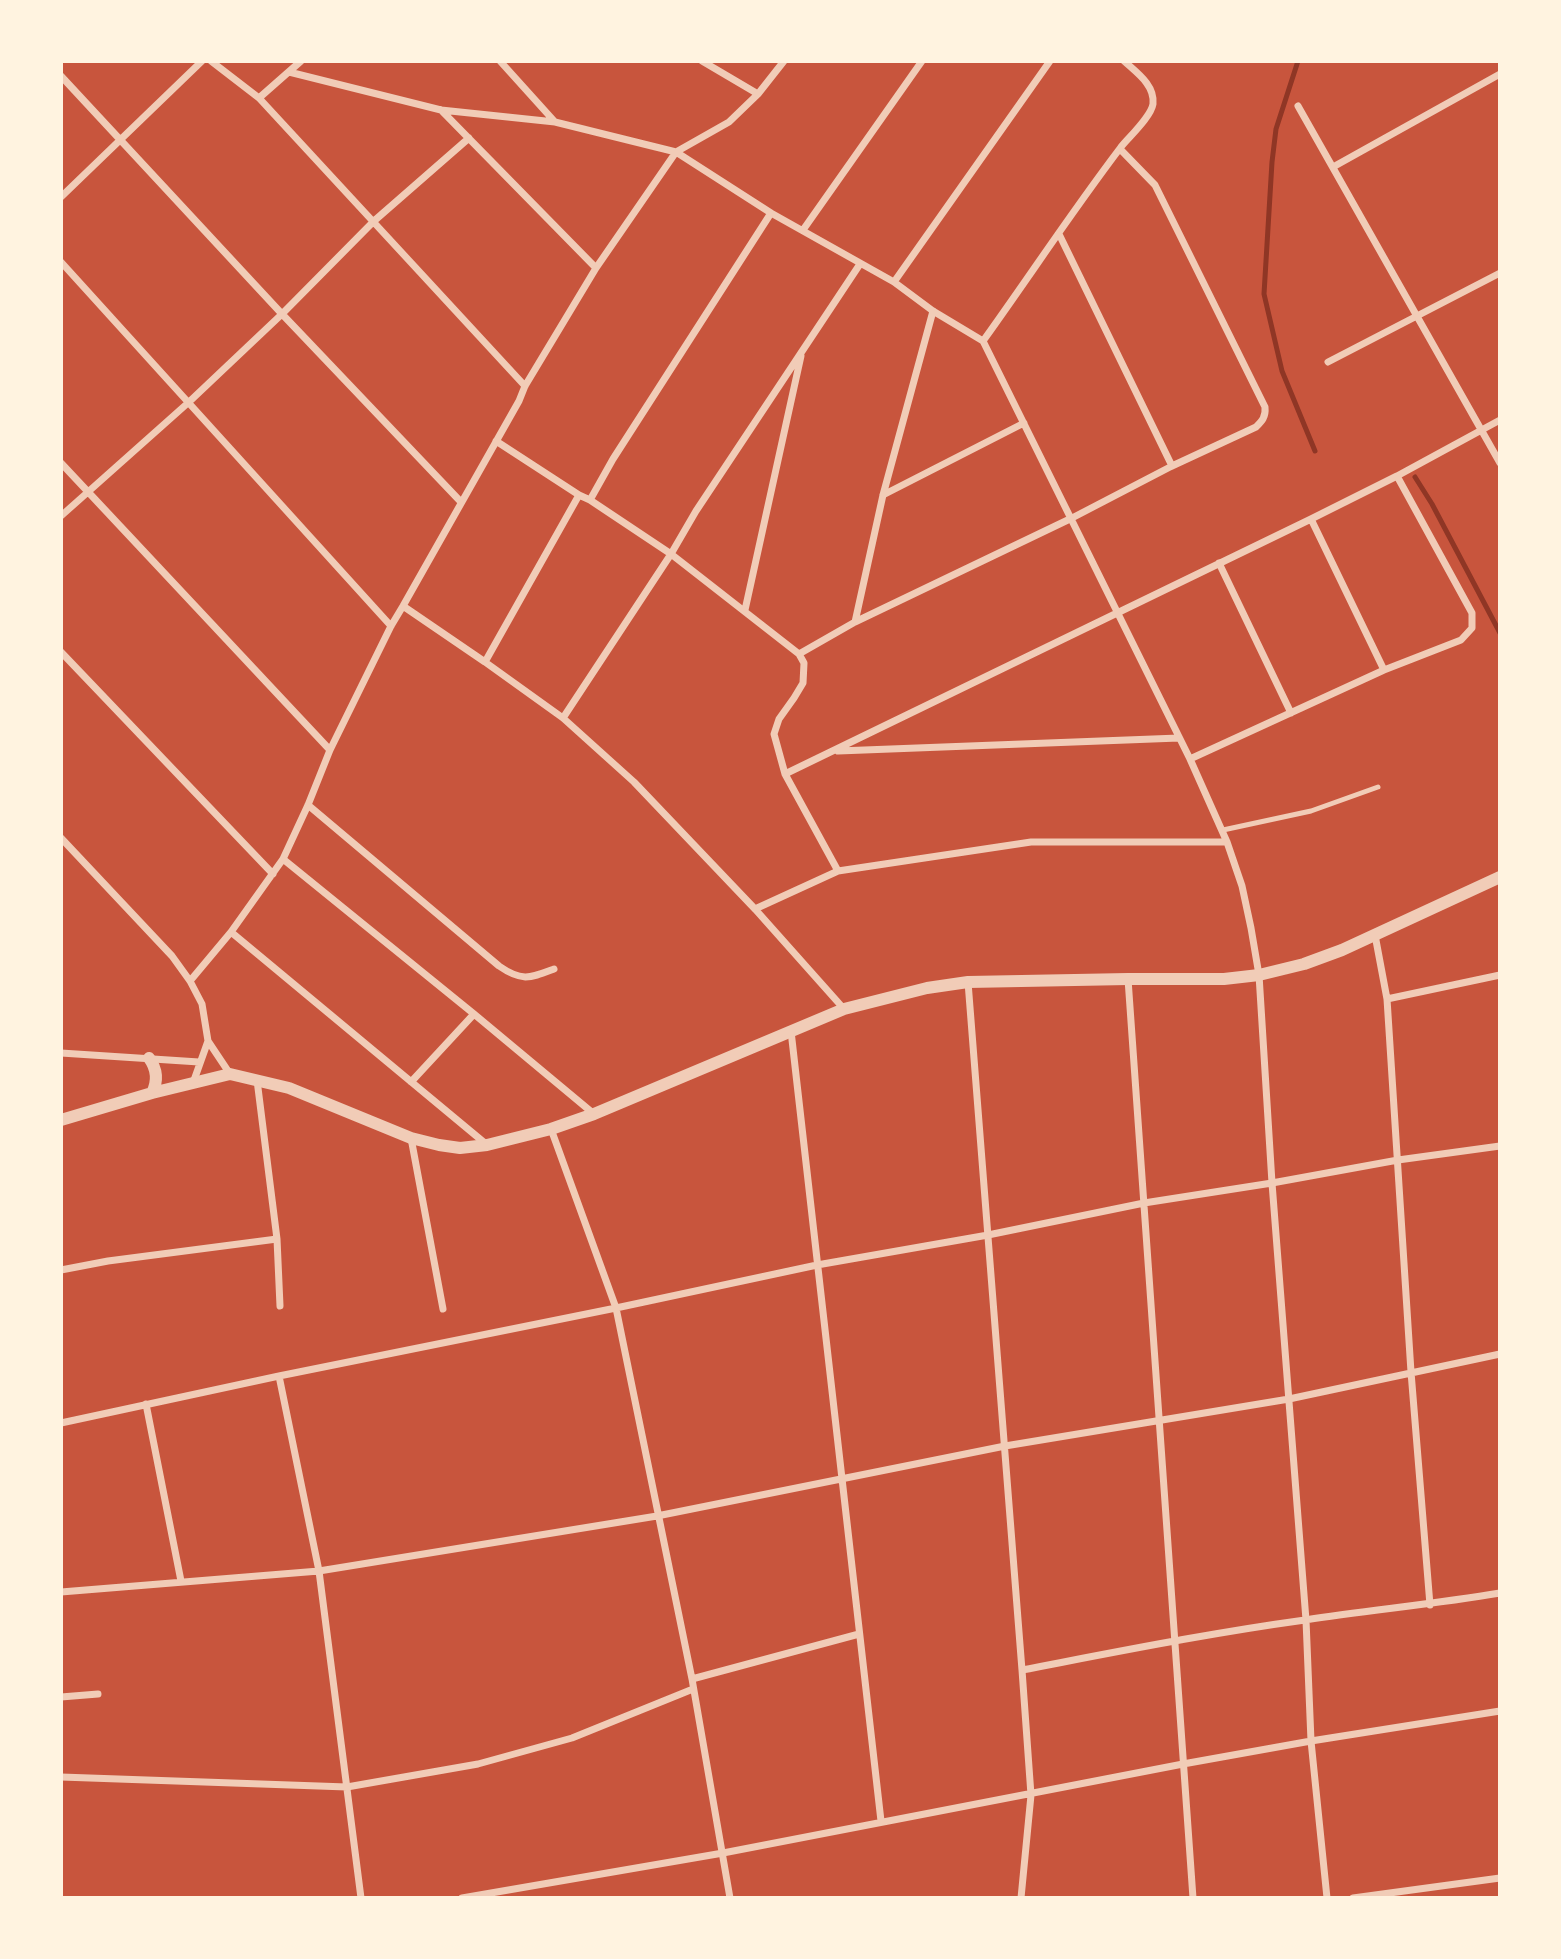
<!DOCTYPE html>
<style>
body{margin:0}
#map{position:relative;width:1561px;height:1959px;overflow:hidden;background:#c8553d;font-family:Quicksand,sans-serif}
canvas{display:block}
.frame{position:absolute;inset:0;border:63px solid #fff3e0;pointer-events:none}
</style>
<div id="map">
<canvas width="1561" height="1959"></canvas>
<div class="frame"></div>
</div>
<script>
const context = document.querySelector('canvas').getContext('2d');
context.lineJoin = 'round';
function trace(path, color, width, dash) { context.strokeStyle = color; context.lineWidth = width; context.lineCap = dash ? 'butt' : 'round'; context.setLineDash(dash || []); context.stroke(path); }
const stream = new Path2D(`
 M 1298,61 L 1276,129 L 1272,162 L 1264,294 L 1282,371 L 1315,451
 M 1415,477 L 1432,504 L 1500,633`);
const service = new Path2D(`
 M 1223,830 L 1311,811 L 1378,787`);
const minor = new Path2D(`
 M 211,61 L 259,98 L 525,386
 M 500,61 L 555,122
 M 702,61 L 758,94
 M 289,72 L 441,110 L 555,122 L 676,152 L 771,213 L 894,282 L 933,311 L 983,341
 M 61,76 L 282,314 L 461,502
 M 259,98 L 301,61
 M 1298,106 L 1500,463
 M 441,110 L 596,268
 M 1333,167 L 1500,74
 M 61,197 L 202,61
 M 803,230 L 922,61
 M 1059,234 L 1172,466
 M 61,262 L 391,626
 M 894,282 L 1050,61
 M 983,341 L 1190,759 L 1227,842 L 1242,886 L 1251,928 L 1259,975 L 1272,1183 L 1306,1620 L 1311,1741 L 1327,1898
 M 983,341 C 1029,277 1073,210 1121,147 C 1129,137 1151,117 1153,104 C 1155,85 1137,73 1124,61
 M 1328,362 L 1500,273
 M 496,441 L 579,495 L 590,500 L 671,554 L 799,654 L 804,663 L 803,683 L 794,698 L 779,719 L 774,734 L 785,774 L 838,871
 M 61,463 L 330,750
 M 883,495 L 1024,423
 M 590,500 L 613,459 L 771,213
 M 61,516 L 189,402 L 282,314 L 374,221 L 469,138
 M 1311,519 L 1384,670
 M 1219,563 L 1291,713
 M 403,606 L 485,662 L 563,718 L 634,782 L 755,909 L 844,1009
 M 745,610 L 801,356
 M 855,622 L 883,495 L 933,311
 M 61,652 L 273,874
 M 799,654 L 855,622 L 1072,518 L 1172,466 L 1256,427 C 1262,421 1266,417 1265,407 L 1155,185 L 1120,149
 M 485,662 L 579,495
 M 563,718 L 671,554 L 696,511 L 860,264
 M 838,751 L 1179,738
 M 1190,759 L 1384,670 L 1461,640 L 1472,628 L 1472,613 L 1397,476
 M 785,774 L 1311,519 L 1397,476 L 1500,420
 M 308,805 L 499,966 C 522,982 530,978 554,969
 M 61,838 L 172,956 L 190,981 L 202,1004 L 208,1041 L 230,1074
 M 283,859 L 474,1014 L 594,1114
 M 755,909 L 838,871 L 1031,842 L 1227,842
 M 231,932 L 486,1144
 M 1375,935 L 1387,999 L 1411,1372 L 1430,1605
 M 1128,979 L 1193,1898
 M 190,981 L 231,932 L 283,859 L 308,805 L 330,750 L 391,626 L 403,606 L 519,401 L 525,386 L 596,268 L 676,152 L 729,122 L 758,94 L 784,61
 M 968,982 L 1022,1670 L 1031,1795 L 1021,1898
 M 1387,999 L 1500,975
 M 791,1031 L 881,1821
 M 61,1053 L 199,1062
 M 257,1080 L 277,1239 L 280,1306
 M 411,1082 L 474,1014
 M 193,1083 L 208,1041
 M 551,1129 L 616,1308 L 692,1679 L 730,1898
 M 411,1138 L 443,1309
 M 61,1270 L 108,1261 L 277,1239
 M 279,1376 L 319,1571 L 361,1898
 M 146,1404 L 181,1581
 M 61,1423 L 279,1376 L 616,1308 L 817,1265 L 988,1235 L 1144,1203 L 1272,1183 L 1398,1160 L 1500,1146
 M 61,1592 L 319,1571 L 657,1516 L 1005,1446 L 1289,1399 L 1500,1354
 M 1022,1670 C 1116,1652 1210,1633 1305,1620 C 1370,1610 1435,1604 1500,1593
 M 692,1679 L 859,1634
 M 61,1697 L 98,1694
 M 61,1777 L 347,1787 L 478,1764 L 572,1738 L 693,1689
 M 462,1898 L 723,1853 L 1183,1764 L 1311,1741 L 1500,1711
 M 1353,1898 L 1500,1878`);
const tertiary = new Path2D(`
 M 149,1058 C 157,1069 158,1081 152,1093
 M 61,1120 L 152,1093 L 230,1074 L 289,1088 L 411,1138 L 439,1145 L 460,1148 L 487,1145 L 551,1129 L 594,1114 L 844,1009 L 927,988 L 968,982 L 1128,979 L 1224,979 L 1259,975 L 1304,964 L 1342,950 L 1500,877`);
trace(stream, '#8f3625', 5);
trace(service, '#f1ccb7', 5);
trace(minor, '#f1ccb7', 7);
trace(tertiary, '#f1ccb7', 12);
</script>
